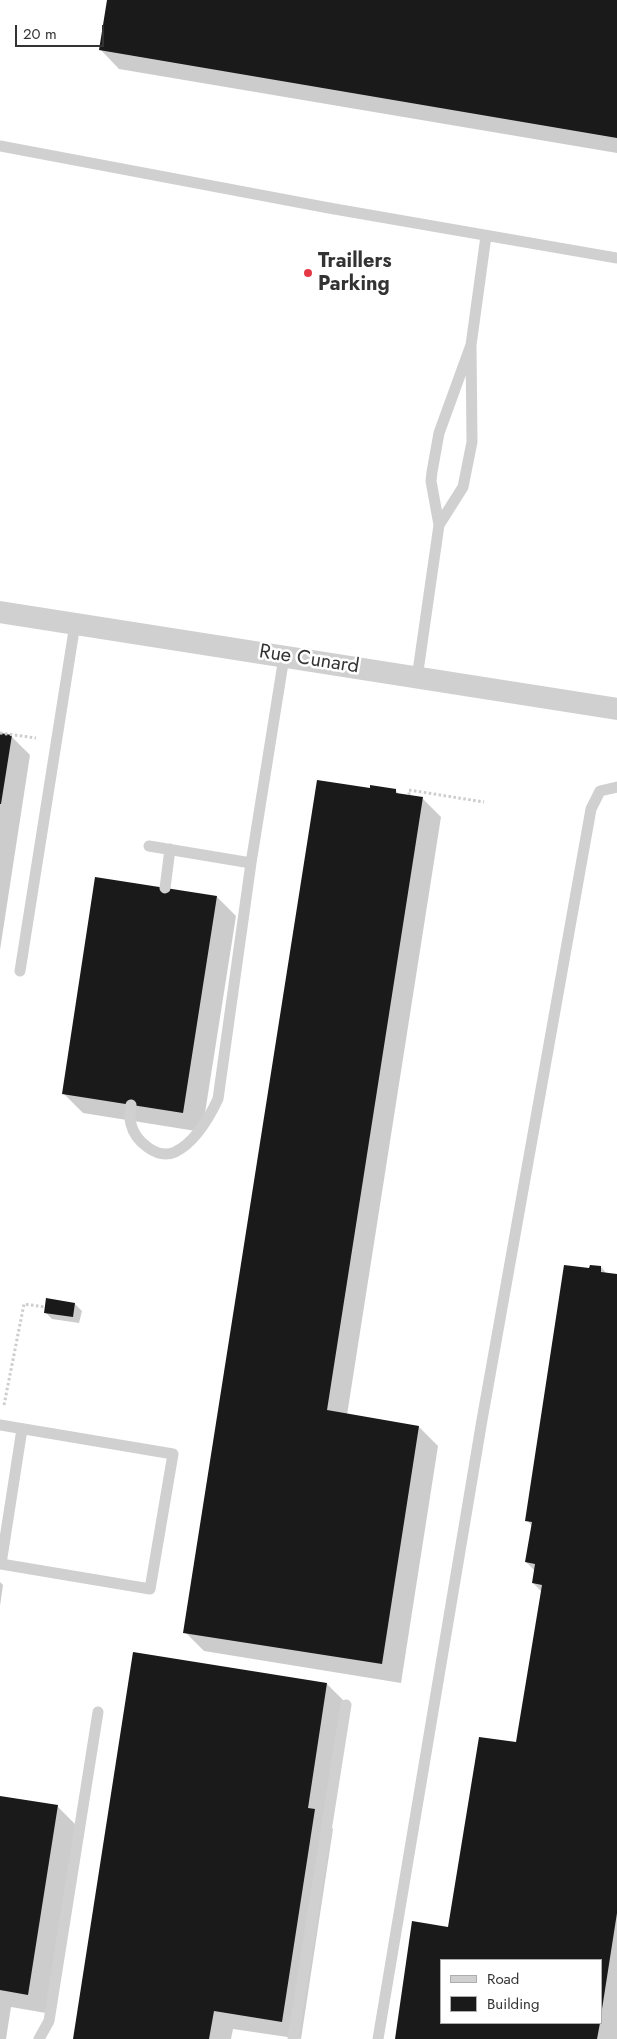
<!DOCTYPE html>
<style>
body{margin:0}
#map{position:relative;width:617px;height:2039px;overflow:hidden;background:#fff;font-family:Jost,sans-serif}
canvas{display:block}
.legend{position:absolute;left:440px;top:1959px;width:162px;height:65px;box-sizing:border-box;background:#fff;border:1px solid #adadad;margin:0;padding:6px 9px;list-style:none;font-size:15px;color:#333}
.legend li{display:flex;align-items:center;gap:10px;height:25px}
.legend b{width:25px;border:1px solid #adadad}
.scale{position:absolute;left:15px;top:25px;width:89px;height:22px;box-sizing:border-box;border:2px solid #333;border-top:0;padding-left:6px;font-size:15px;line-height:18px;white-space:nowrap;color:#333;-webkit-text-stroke:4px #fff;paint-order:stroke}
</style>
<div id="map">
<canvas width="617" height="2039"></canvas>
<ul class="legend">
<li><b style="height:6px;background:#d0d0d0"></b>Road</li>
<li><b style="height:14px;background:#1a1a1a"></b>Building</li>
</ul>
<div class="scale">20 m</div>
</div>
<script>
const context = document.querySelector('canvas').getContext('2d');
context.lineJoin = 'round';
function fillPath(path, color) { context.fillStyle = color; context.fill(path, 'evenodd'); }
function trace(path, color, width, dash) { context.strokeStyle = color; context.lineWidth = width; context.lineCap = dash ? 'butt' : 'round'; context.setLineDash(dash || []); context.stroke(path); }
function write(font, color, halo, rows, align = 'center') {
  context.font = font + ' Jost,sans-serif'; context.lineWidth = 5; context.setLineDash([]); context.textBaseline = 'middle'; context.strokeStyle = halo; context.fillStyle = color; for (const [text, x, y, turn = 0] of rows) {
    context.save(); context.translate(x, y); context.rotate((+turn || 0) * Math.PI / 180); context.textAlign = isNaN(turn) ? turn : align; if (halo) context.strokeText(text, 0, 0); context.fillText(text, 0, 0); context.restore();
  }
}
const shadow = new Path2D(`
 M 108,0 L 617,0 L 617,153 L 119,69 L 100,49 Z
 M 0,734 L 11,736 L 30,755 L 0,950 Z
 M 371,790 L 396,791 L 399,794 L 422,798 L 441,817 L 347,1415 L 419,1427 L 438,1446 L 401,1683 L 204,1651 L 185,1632 Z
 M 217,897 L 236,916 L 202,1132 L 83,1113 L 63,1093 Z
 M 601,1267 L 607,1274 L 617,1275 L 617,2039 L 396,2039 L 449,1928 L 517,1744 L 542,1592 L 533,1583 L 535,1571 L 526,1562 L 532,1526 L 527,1520 L 590,1270 ZM 441,1960 L 601,1960 L 601,2023 L 441,2023 Z
 M 75,1304 L 82,1311 L 79,1323 L 52,1319 L 45,1312 Z
 M 0,1582 L 3,1585 L 0,1606 Z
 M 327,1684 L 346,1703 L 327,1823 L 333,1829 L 301,2039 L 233,2029 L 231,2039 L 74,2039 Z
 M 0,1797 L 57,1806 L 76,1825 L 46,2013 L 11,2007 L 6,2039 L 0,2039 Z`);
const building = new Path2D(`
 M 107,0 L 617,0 L 617,138 L 99,50 Z
 M 0,733 L 12,735 L 1,804 L 0,804 Z
 M 317,780 L 370,788 L 370,785 L 396,789 L 396,793 L 423,797 L 327,1410 L 419,1426 L 382,1664 L 183,1633 Z
 M 95,877 L 217,896 L 183,1113 L 62,1094 Z
 M 564,1265 L 589,1268 L 590,1265 L 601,1266 L 601,1272 L 617,1274 L 617,1913 L 602,2009 L 601,1960 L 441,1960 L 441,2023 L 600,2023 L 597,2039 L 395,2039 L 412,1921 L 448,1927 L 479,1737 L 516,1742 L 542,1585 L 532,1583 L 535,1564 L 525,1562 L 532,1522 L 525,1521 Z
 M 46,1298 L 75,1303 L 73,1317 L 44,1313 Z
 M 133,1652 L 327,1683 L 308,1808 L 315,1809 L 282,2022 L 214,2011 L 209,2039 L 73,2039 Z
 M 0,1796 L 58,1805 L 28,1995 L 0,1990 Z`);
const path = new Path2D(`
 M 0,733 L 36,738
 M 409,795 L 409,790 L 484,802
 M 4,1405 L 24,1304 L 45,1307`);
const service = new Path2D(`
 M 0,146 L 329,208 L 617,258
 M 439,525 L 463,487 L 472,442 L 471,345 L 486,236
 M 417,678 L 439,525 L 431,481 L 432,472 L 439,433 L 471,345
 M 149,846 L 251,863 L 284,657
 M 165,888 L 170,849
 M 20,971 L 75,624
 M 131,1105 C 130,1111 129,1118 131,1124 C 135,1141 157,1160 175,1152 C 194,1143 209,1118 218,1099 L 251,863
 M 0,1425 L 173,1454 L 150,1589 L 1,1564 L 22,1429
 M 39,2039 L 49,2021 L 98,1712
 M 293,2039 L 346,1705
 M 378,2039 L 482,1420 L 591,809 L 600,791 L 617,787`);
const minor = new Path2D(`
 M 0,612 L 617,709`);
const markers = [
 [308,273,5,"#e63946"]
];
const poiNames = [
 ["Traillers",318,262],
 ["Parking",318,285]
];
const streetNames = [
 ["Rue Cunard",309,660,9]
];
fillPath(shadow, '#0003');
fillPath(building, '#1a1a1a');
trace(path, '#cdcdcd', 3, [2.5, 2.5]);
trace(service, '#d0d0d0', 11);
trace(minor, '#d0d0d0', 22);
for (const [x, y, r, color] of markers) { const dot = new Path2D(); dot.arc(x, y, r, 0, 2 * Math.PI); context.fillStyle = color; context.fill(dot); trace(dot, '#fff', 2); }
write('bold 20px', '#333', '#fff', poiNames, 'left');
write('20px', '#333', '#fff', streetNames);
</script>
